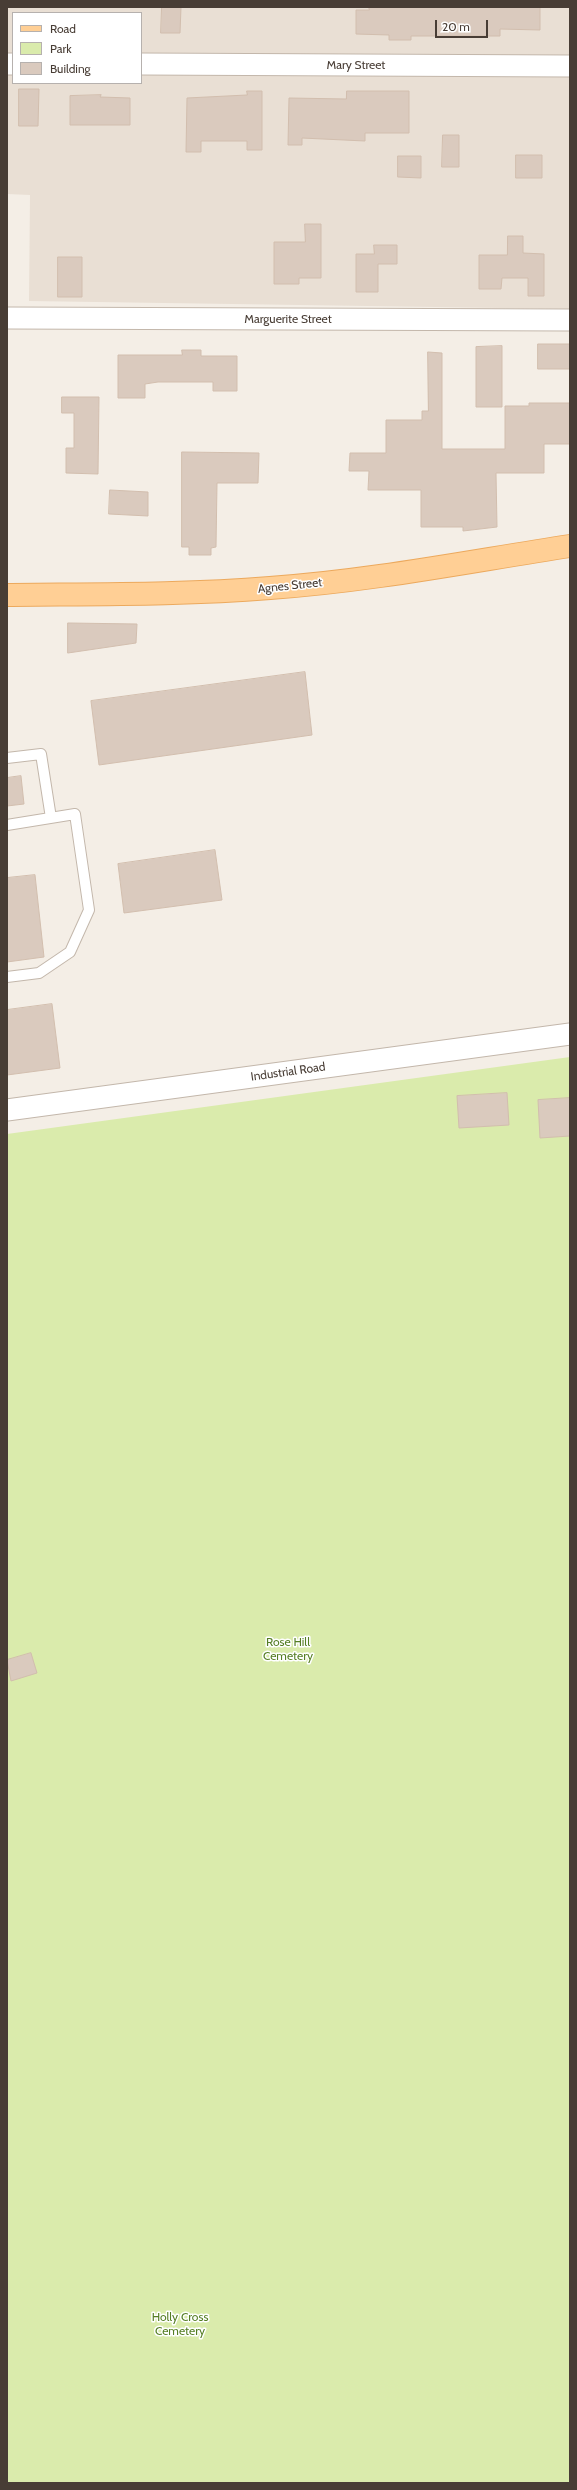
<!DOCTYPE html>
<style>
body{margin:0}
#map{position:relative;width:577px;height:2490px;overflow:hidden;background:#f4eee6;font-family:Cabin,sans-serif}
canvas{display:block}
.frame{position:absolute;inset:0;border:8px solid #483d35;pointer-events:none}
.legend{position:absolute;left:12px;top:12px;width:130px;height:72px;box-sizing:border-box;background:#fff;border:1px solid #b6b1ae;margin:0;padding:5px 7px;list-style:none;font-size:12px;color:#483d35}
.legend li{display:flex;align-items:center;gap:8px;height:20px}
.legend b{width:20px;border:1px solid #b6b1ae}
.scale{position:absolute;left:435px;top:20px;width:53px;height:18px;box-sizing:border-box;border:2px solid #483d35;border-top:0;padding-left:5px;font-size:12px;line-height:14px;white-space:nowrap;color:#483d35;-webkit-text-stroke:3px #fff;paint-order:stroke}
</style>
<div id="map">
<canvas width="577" height="2490"></canvas>
<div class="frame"></div>
<ul class="legend">
<li><b style="height:5px;background:#ffcf95"></b>Road</li>
<li><b style="height:11px;background:#daebac"></b>Park</li>
<li><b style="height:11px;background:#dacabe"></b>Building</li>
</ul>
<div class="scale">20 m</div>
</div>
<script>
const context = document.querySelector('canvas').getContext('2d');
context.lineJoin = 'round';
function fillPath(path, color) { context.fillStyle = color; context.fill(path, 'evenodd'); }
function trace(path, color, width, dash) { context.strokeStyle = color; context.lineWidth = width; context.lineCap = dash ? 'butt' : 'round'; context.setLineDash(dash || []); context.stroke(path); }
function write(font, color, halo, rows, align = 'center') {
  context.font = font + ' Cabin,sans-serif'; context.lineWidth = 3; context.setLineDash([]); context.textBaseline = 'middle'; context.strokeStyle = halo; context.fillStyle = color; for (const [text, x, y, turn = 0] of rows) {
    context.save(); context.translate(x, y); context.rotate((+turn || 0) * Math.PI / 180); context.textAlign = isNaN(turn) ? turn : align; if (halo) context.strokeText(text, 0, 0); context.fillText(text, 0, 0); context.restore();
  }
}
const residential = new Path2D(`
 M 7,7 L 570,7 L 570,309 L 29,301 L 30,195 L 7,194 ZM 13,13 L 141,13 L 141,83 L 13,83 Z`);
const green = new Path2D(`
 M 570,1057 L 570,2483 L 7,2483 L 7,1134 Z`);
const building = new Path2D(`
 M 162,7 L 181,7 L 180,33 L 161,33 Z
 M 369,7 L 540,7 L 540,30 L 500,29 L 500,36 L 411,36 L 411,40 L 389,40 L 389,35 L 356,34 L 356,10 L 369,10 Z
 M 19,89 L 39,89 L 38,126 L 19,126 Z
 M 247,91 L 262,91 L 262,150 L 247,150 L 247,141 L 201,141 L 201,152 L 186,152 L 187,98 L 247,95 Z
 M 347,91 L 409,91 L 409,133 L 365,133 L 365,141 L 302,138 L 302,145 L 288,145 L 289,98 L 346,99 Z
 M 101,95 L 100,97 L 130,98 L 130,125 L 70,125 L 70,96 Z
 M 443,135 L 459,135 L 459,167 L 442,167 Z
 M 516,155 L 542,155 L 542,178 L 516,178 Z
 M 398,156 L 421,156 L 421,178 L 398,177 Z
 M 305,224 L 321,224 L 321,278 L 299,278 L 299,284 L 274,284 L 274,242 L 305,242 Z
 M 508,236 L 523,236 L 523,253 L 544,254 L 544,296 L 528,296 L 528,278 L 502,278 L 501,289 L 479,289 L 479,255 L 507,255 Z
 M 374,245 L 397,245 L 397,264 L 378,264 L 378,292 L 356,292 L 356,254 L 374,254 Z
 M 58,257 L 82,257 L 82,297 L 58,297 Z
 M 538,344 L 570,344 L 570,369 L 538,369 Z
 M 502,346 L 502,407 L 476,407 L 476,347 Z
 M 182,350 L 201,350 L 201,356 L 237,356 L 237,391 L 213,391 L 213,382 L 158,382 L 145,384 L 145,398 L 118,398 L 118,355 L 182,355 Z
 M 428,352 L 442,353 L 442,449 L 505,449 L 505,406 L 529,406 L 529,403 L 570,403 L 570,444 L 544,444 L 544,473 L 496,473 L 497,527 L 463,531 L 463,527 L 421,527 L 421,490 L 368,490 L 369,471 L 349,471 L 350,453 L 386,453 L 386,420 L 422,420 L 422,411 L 428,411 Z
 M 62,397 L 99,397 L 98,474 L 66,473 L 66,448 L 74,448 L 74,413 L 62,413 Z
 M 182,452 L 259,453 L 258,483 L 217,483 L 216,547 L 211,548 L 211,555 L 189,555 L 189,547 L 182,547 Z
 M 110,490 L 148,492 L 148,516 L 109,514 Z
 M 68,623 L 137,624 L 136,643 L 68,653 Z
 M 305,672 L 312,735 L 99,765 L 91,701 Z
 M 21,776 L 24,804 L 7,806 L 7,778 Z
 M 215,850 L 222,900 L 124,913 L 118,864 Z
 M 35,875 L 44,957 L 7,962 L 7,878 Z
 M 52,1004 L 60,1068 L 7,1075 L 7,1010 Z
 M 507,1093 L 509,1125 L 459,1128 L 457,1096 Z
 M 570,1098 L 570,1136 L 540,1138 L 538,1100 Z
 M 31,1653 L 37,1673 L 11,1681 L 7,1660 Z`);
const lane = new Path2D(`
 M 7,758 L 41,754 L 51,818
 M 7,825 L 75,814 L 89,910 L 70,952 L 39,973 L 7,977`);
const street = new Path2D(`
 M 7,64 L 13,64
 M 141,64 L 570,66
 M 7,318 L 570,320
 M 7,1110 L 570,1034`);
const primary = new Path2D(`
 M 7,595 C 95,594 183,595 270,588 C 371,581 471,561 570,546`);
const streetNames = [
 ["Mary Street",356,65],
 ["Marguerite Street",288,319],
 ["Agnes Street",290,586,-6],
 ["Industrial Road",288,1072,-8]
];
const parkNames = [
 ["Rose Hill",288,1642],
 ["Cemetery",288,1656],
 ["Holly Cross",180,2317],
 ["Cemetery",180,2331]
];
fillPath(residential, '#e9dfd4');
fillPath(green, '#daebac');
fillPath(building, '#dacabe');
trace(building, '#d2beae', 1);
trace(lane, '#c3b7ab', 12);
trace(street, '#c3b7ab', 23);
trace(primary, '#eca95d', 24);
trace(lane, '#fff', 10);
trace(street, '#fff', 21);
trace(primary, '#ffcf95', 22);
write('12px', '#483d35', '#fff', streetNames);
write('12px', '#557e24', '#fff', parkNames);
</script>
